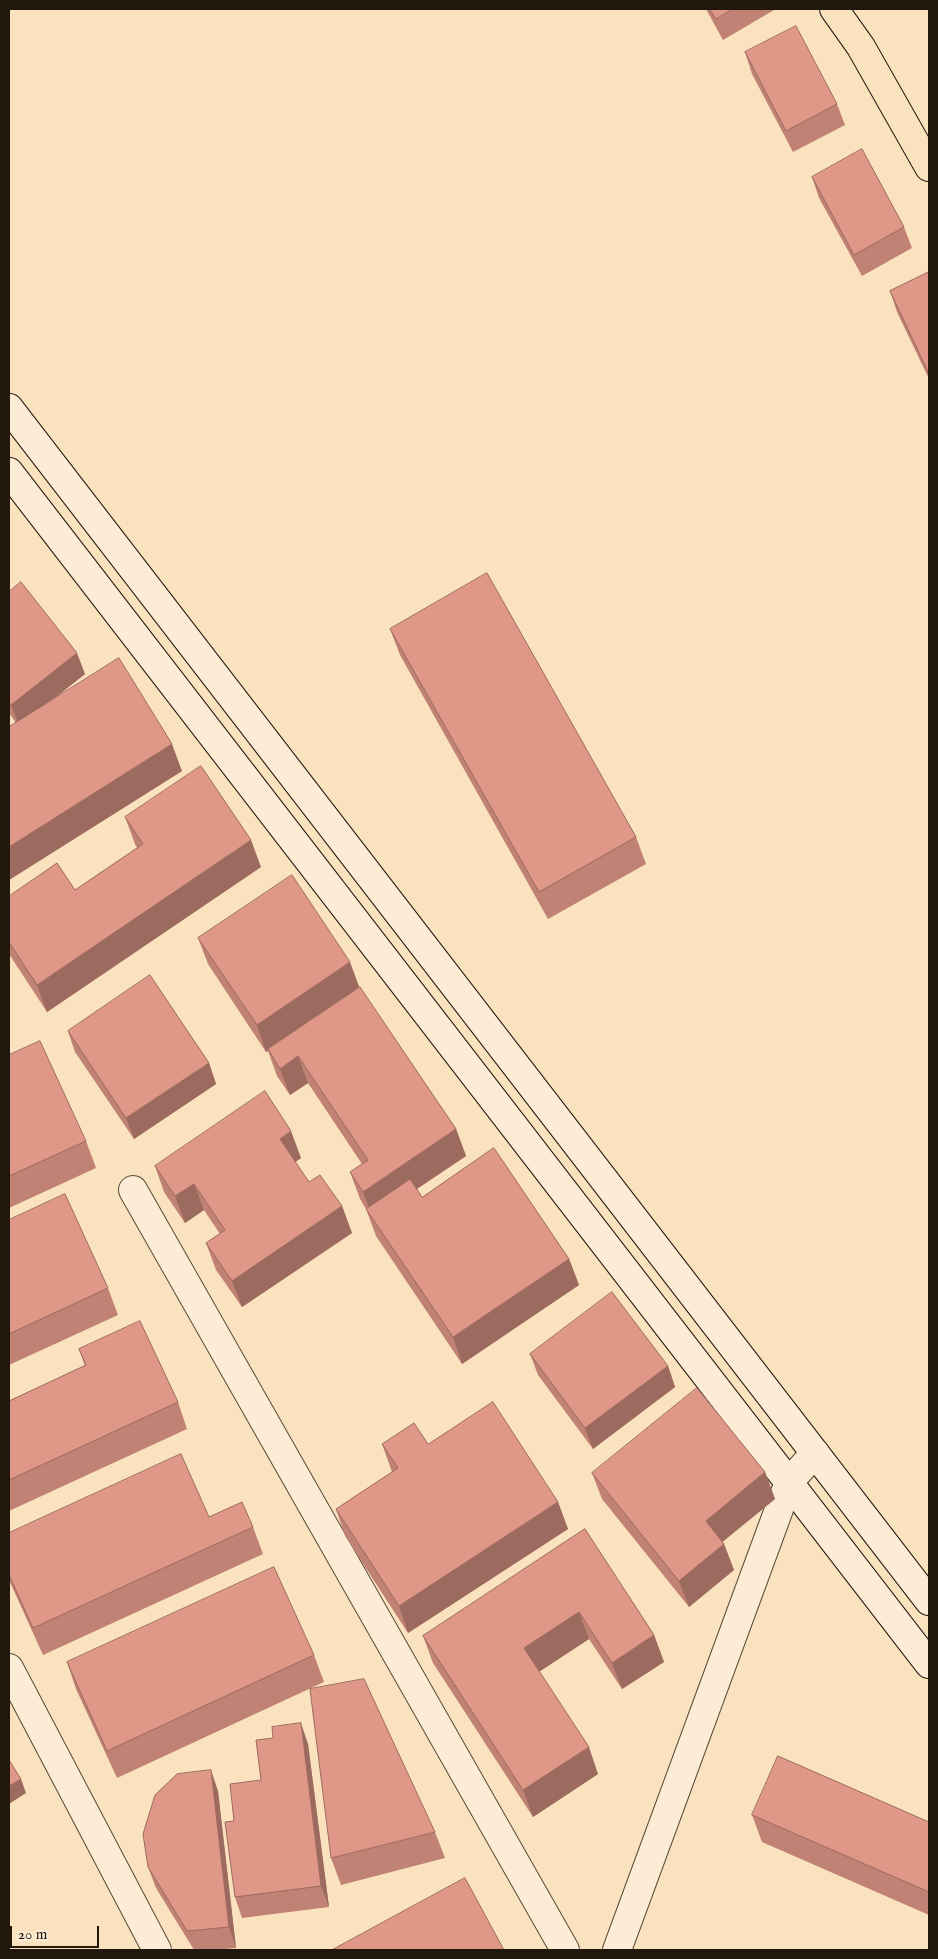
<!DOCTYPE html>
<style>
body{margin:0}
#map{position:relative;width:938px;height:1959px;overflow:hidden;background:#fae2be;font-family:"IM FELL English",serif}
canvas{display:block}
.frame{position:absolute;inset:0;border:10px solid #21170d;pointer-events:none}
.scale{position:absolute;left:10px;top:1926px;width:89px;height:22px;box-sizing:border-box;border:2px solid #21170d;border-top:0;padding-left:6px;font-size:15px;line-height:18px;white-space:nowrap;color:#21170d;-webkit-text-stroke:4px #fcecd5;paint-order:stroke}
</style>
<div id="map">
<canvas width="938" height="1959"></canvas>
<div class="frame"></div>
<div class="scale">20 m</div>
</div>
<script>
const context = document.querySelector('canvas').getContext('2d');
context.lineJoin = 'round';
function trace(path, color, width, dash) { context.strokeStyle = color; context.lineWidth = width; context.lineCap = dash ? 'butt' : 'round'; context.setLineDash(dash || []); context.stroke(path); }
function fillPath(path, color) { context.fillStyle = color; context.fill(path, 'evenodd'); }
const street = new Path2D(`
 M 133,1190 L 565,1950
 M 9,1668 L 157,1950
 M 617,1950 L 789,1482 L 815,1453`);
const secondary = new Path2D(`
 M 9,408 L 929,1601
 M 9,472 L 929,1664`);
const primary = new Path2D(`
 M 834,9 L 861,47 L 929,167`);
const wall = new Path2D(`
 M 706,9 L 774,9 L 774,10 L 723,40 Z
 M 745,52 L 837,104 L 845,125 L 793,152 L 752,74 Z
 M 812,177 L 904,227 L 912,248 L 862,276 L 819,198 Z
 M 929,272 L 929,379 L 897,312 L 890,291 Z
 M 9,592 L 85,674 L 50,702 L 182,771 L 9,880 L 9,727 L 16,723 L 9,713 Z
 M 390,629 L 636,837 L 646,864 L 548,919 L 400,655 Z
 M 125,817 L 261,867 L 47,1012 L 9,954 L 9,896 L 75,890 L 137,848 L 135,844 Z
 M 198,938 L 359,987 L 456,1129 L 466,1156 L 417,1189 L 422,1197 L 569,1259 L 579,1285 L 462,1364 L 376,1236 L 366,1209 L 360,1199 L 350,1172 L 362,1164 L 308,1083 L 290,1095 L 277,1076 L 268,1051 L 266,1052 L 208,964 Z
 M 68,1031 L 209,1063 L 216,1084 L 134,1139 L 75,1052 Z
 M 9,1055 L 86,1141 L 96,1168 L 9,1208 Z
 M 301,1158 L 295,1162 L 309,1182 L 342,1206 L 352,1233 L 242,1307 L 216,1270 L 206,1243 L 220,1234 L 204,1210 L 185,1223 L 164,1192 L 155,1166 Z
 M 9,1220 L 108,1288 L 118,1315 L 9,1365 Z
 M 79,1349 L 178,1402 L 187,1429 L 9,1511 L 9,1401 L 85,1366 Z
 M 530,1354 L 668,1366 L 675,1387 L 593,1449 L 538,1375 Z
 M 382,1444 L 428,1444 L 558,1502 L 568,1529 L 408,1633 L 345,1536 L 336,1509 L 392,1472 Z
 M 765,1472 L 775,1499 L 722,1542 L 724,1544 L 734,1570 L 689,1607 L 602,1499 L 592,1473 Z
 M 209,1517 L 253,1527 L 263,1554 L 43,1655 L 9,1580 L 9,1533 Z
 M 585,1529 L 654,1635 L 664,1662 L 622,1689 L 589,1639 L 539,1672 L 598,1774 L 533,1817 L 433,1663 L 423,1636 Z
 M 314,1655 L 324,1682 L 117,1778 L 76,1689 L 67,1662 Z
 M 308,1744 L 329,1907 L 242,1918 L 235,1897 L 234,1821 L 261,1780 Z
 M 218,1791 L 236,1948 L 214,1950 L 194,1950 L 156,1888 L 148,1867 Z
 M 752,1815 L 929,1822 L 929,1915 L 762,1842 Z
 M 435,1832 L 445,1858 L 341,1885 L 331,1858 Z`);
const shadedWall = new Path2D(`
 M 77,653 L 85,674 L 19,726 L 11,705 Z
 M 172,744 L 182,771 L 9,880 L 9,847 Z
 M 251,840 L 261,867 L 47,1012 L 37,985 Z
 M 350,962 L 360,989 L 266,1052 L 257,1025 Z
 M 298,1056 L 308,1083 L 290,1095 L 280,1069 Z
 M 209,1063 L 216,1084 L 134,1139 L 126,1118 Z
 M 456,1129 L 466,1156 L 373,1218 L 363,1192 Z
 M 291,1131 L 301,1158 L 290,1166 L 280,1139 Z
 M 194,1184 L 204,1210 L 185,1223 L 175,1196 Z
 M 342,1206 L 352,1233 L 242,1307 L 232,1281 Z
 M 569,1259 L 579,1285 L 462,1364 L 453,1337 Z
 M 668,1366 L 675,1387 L 593,1449 L 585,1428 Z
 M 765,1472 L 775,1499 L 715,1548 L 706,1521 Z
 M 558,1502 L 568,1529 L 408,1633 L 399,1606 Z
 M 724,1544 L 734,1570 L 689,1607 L 679,1581 Z
 M 579,1612 L 589,1639 L 534,1675 L 524,1648 Z
 M 654,1635 L 664,1662 L 622,1689 L 612,1663 Z
 M 301,1723 L 308,1744 L 329,1907 L 321,1886 Z
 M 589,1747 L 598,1774 L 533,1817 L 523,1790 Z
 M 211,1770 L 218,1791 L 236,1948 L 229,1927 Z
 M 21,1779 L 26,1793 L 9,1804 L 9,1786 Z`);
const building = new Path2D(`
 M 710,9 L 733,9 L 716,19 Z
 M 796,26 L 837,104 L 786,131 L 745,52 Z
 M 862,149 L 904,227 L 854,255 L 812,177 Z
 M 929,272 L 929,374 L 890,291 Z
 M 487,573 L 636,837 L 539,892 L 390,629 Z
 M 21,582 L 77,653 L 11,705 L 9,702 L 9,592 Z
 M 119,658 L 172,744 L 9,847 L 9,727 Z
 M 201,766 L 251,840 L 37,985 L 9,942 L 9,896 L 57,863 L 75,890 L 143,844 L 125,817 Z
 M 292,875 L 350,962 L 257,1025 L 198,938 Z
 M 150,975 L 209,1063 L 126,1118 L 68,1031 Z
 M 360,987 L 456,1129 L 363,1192 L 350,1172 L 368,1160 L 298,1056 L 280,1069 L 268,1049 Z
 M 40,1041 L 86,1141 L 9,1176 L 9,1055 Z
 M 265,1091 L 291,1131 L 280,1139 L 309,1182 L 320,1175 L 342,1206 L 232,1281 L 206,1243 L 225,1230 L 194,1184 L 175,1196 L 155,1166 Z
 M 494,1148 L 569,1259 L 453,1337 L 366,1209 L 410,1179 L 422,1197 Z
 M 65,1194 L 108,1288 L 9,1334 L 9,1220 Z
 M 612,1292 L 668,1366 L 585,1428 L 530,1354 Z
 M 140,1321 L 178,1402 L 9,1480 L 9,1401 L 86,1365 L 79,1349 Z
 M 697,1388 L 765,1472 L 706,1521 L 724,1544 L 679,1581 L 592,1473 Z
 M 493,1402 L 558,1502 L 399,1606 L 336,1509 L 398,1468 L 382,1444 L 414,1423 L 428,1444 Z
 M 181,1454 L 209,1517 L 242,1502 L 253,1527 L 33,1628 L 9,1575 L 9,1533 Z
 M 585,1529 L 654,1635 L 612,1663 L 579,1612 L 524,1648 L 589,1747 L 523,1790 L 423,1636 Z
 M 274,1567 L 314,1655 L 107,1751 L 67,1662 Z
 M 364,1679 L 435,1832 L 331,1858 L 310,1689 Z
 M 301,1723 L 321,1886 L 235,1897 L 225,1822 L 234,1821 L 230,1784 L 261,1780 L 256,1740 L 273,1738 L 272,1727 Z
 M 778,1756 L 929,1822 L 929,1892 L 752,1815 Z
 M 9,1760 L 21,1779 L 9,1786 Z
 M 211,1770 L 229,1927 L 187,1931 L 148,1867 L 143,1834 L 155,1795 L 177,1774 Z
 M 465,1878 L 504,1950 L 332,1950 Z`);
trace(street, '#574a39', 30);
trace(secondary, '#21170d', 30);
trace(primary, '#21170d', 30);
trace(street, '#fcecd5', 28);
trace(secondary, '#fcecd5', 28);
trace(primary, '#fae2be', 28);
fillPath(wall, '#c08275');
fillPath(shadedWall, '#9c6a5f');
fillPath(building, '#df9788');
trace(building, '#9c6a5f', 1);
</script>
